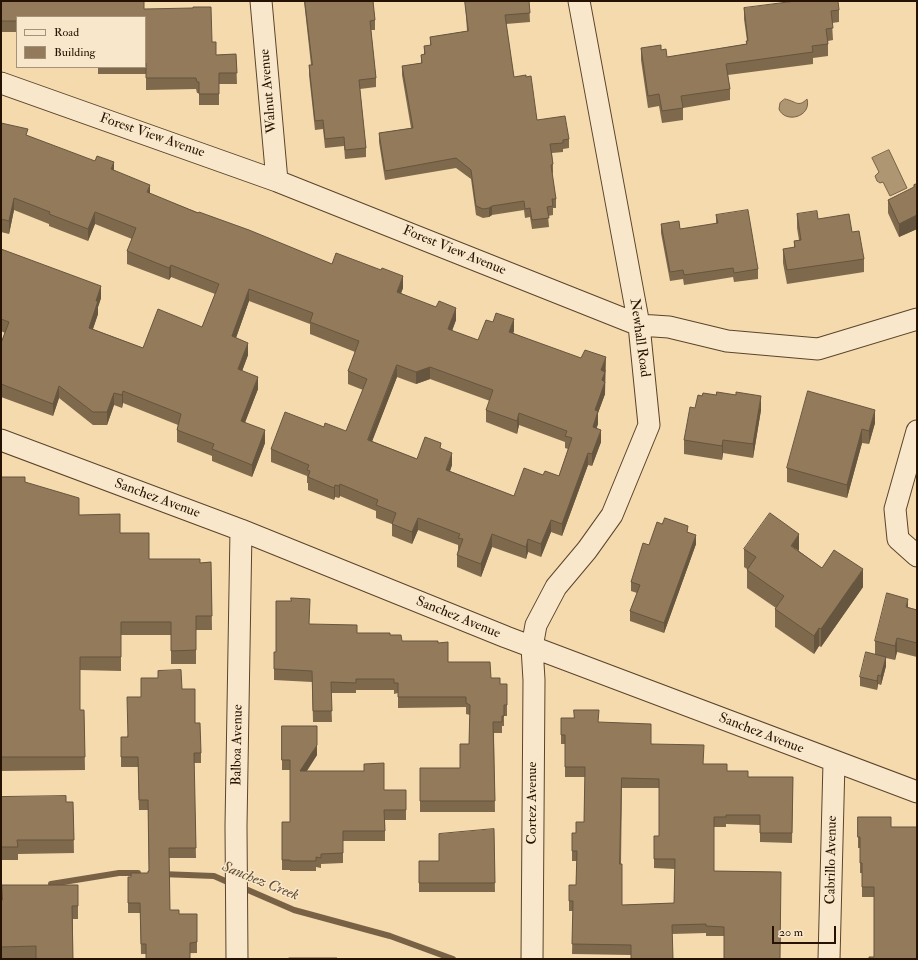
<!DOCTYPE html>
<style>
body{margin:0}
#map{position:relative;width:918px;height:960px;overflow:hidden;background:#f5daae;font-family:"IM FELL Double Pica",serif}
canvas{display:block}
.frame{position:absolute;inset:0;border:2px solid #261200;pointer-events:none}
.legend{position:absolute;left:16px;top:16px;width:130px;height:52px;box-sizing:border-box;background:#f8e7ca;border:1px solid #a49279;margin:0;padding:5px 7px;list-style:none;font-size:12px;color:#261200}
.legend li{display:flex;align-items:center;gap:8px;height:20px}
.legend b{width:20px;border:1px solid #a49279}
.scale{position:absolute;left:772px;top:926px;width:64px;height:18px;box-sizing:border-box;border:2px solid #261200;border-top:0;padding-left:5px;font-size:12px;line-height:14px;white-space:nowrap;color:#261200;-webkit-text-stroke:3px #f8e7ca;paint-order:stroke}
</style>
<div id="map">
<canvas width="918" height="960"></canvas>
<div class="frame"></div>
<ul class="legend">
<li><b style="height:5px;background:#f8e7ca"></b>Road</li>
<li><b style="height:11px;background:#927a5a"></b>Building</li>
</ul>
<div class="scale">20 m</div>
</div>
<script>
const context = document.querySelector('canvas').getContext('2d');
context.lineJoin = 'round';
function fillPath(path, color) { context.fillStyle = color; context.fill(path, 'evenodd'); }
function trace(path, color, width, dash) { context.strokeStyle = color; context.lineWidth = width; context.lineCap = dash ? 'butt' : 'round'; context.setLineDash(dash || []); context.stroke(path); }
function write(font, color, halo, rows, align = 'center') {
  context.font = font + ' "IM FELL Double Pica",serif'; context.lineWidth = 3; context.setLineDash([]); context.textBaseline = 'middle'; context.strokeStyle = halo; context.fillStyle = color; for (const [text, x, y, turn = 0] of rows) {
    context.save(); context.translate(x, y); context.rotate((+turn || 0) * Math.PI / 180); context.textAlign = isNaN(turn) ? turn : align; if (halo) context.strokeText(text, 0, 0); context.fillText(text, 0, 0); context.restore();
  }
}
const water = new Path2D(`
 M 785,99 C 796,101 798,108 807,99 C 812,117 785,124 779,109 L 780,103 Z
 M 889,150 L 907,188 L 890,196 L 883,182 L 880,183 L 877,181 L 875,176 L 879,172 L 872,158 Z`);
const stream = new Path2D(`
 M 161,874 L 214,876 L 232,884
 M 51,884 L 119,873 L 138,873
 M 241,887 L 294,910 L 390,936 L 453,959`);
const minor = new Path2D(`
 M 261,1 L 277,181
 M 1,83 L 277,181 L 639,325 L 669,327 L 727,341 L 818,349 L 917,319
 M 917,431 L 895,509 L 898,539 L 917,556
 M 1,440 L 241,530 L 506,637 L 917,792
 M 237,959 L 236,826 L 241,530
 M 532,959 L 534,680 L 532,647 L 536,625 L 556,587 L 587,550 L 612,515 L 649,425 L 639,325 L 579,1
 M 829,959 L 834,762`);
const wall = new Path2D(`
 M 1,1 L 144,9 L 212,42 L 216,55 L 236,54 L 237,84 L 219,84 L 219,105 L 199,105 L 199,93 L 197,93 L 196,89 L 146,90 L 146,74 L 98,74 L 98,67 L 145,67 L 145,17 L 17,17 L 17,32 L 1,32 Z
 M 304,1 L 373,1 L 375,20 L 375,30 L 371,30 L 376,78 L 376,87 L 360,89 L 366,148 L 366,157 L 345,159 L 344,146 L 325,148 L 323,129 L 315,130 L 309,75 L 309,65 L 311,65 Z
 M 465,1 L 529,1 L 530,22 L 506,24 L 514,77 L 537,120 L 569,139 L 569,148 L 563,149 L 563,152 L 552,153 L 553,164 L 553,173 L 552,174 L 556,199 L 556,208 L 553,208 L 553,215 L 548,216 L 549,227 L 532,229 L 530,217 L 525,218 L 524,210 L 492,215 L 489,217 L 483,218 L 476,215 L 471,179 L 456,168 L 385,180 L 379,142 L 379,133 L 411,128 L 402,75 L 402,66 L 421,63 L 421,55 L 424,54 L 424,46 L 430,46 L 430,37 L 467,31 Z
 M 744,8 L 839,10 L 839,22 L 832,23 L 833,40 L 828,41 L 828,56 L 813,58 L 813,64 L 728,75 L 730,89 L 730,100 L 683,108 L 683,120 L 662,123 L 659,106 L 648,108 L 641,60 L 641,48 L 661,50 L 667,57 L 746,44 L 747,41 L 744,19 Z
 M 1,123 L 28,136 L 114,170 L 150,194 L 332,264 L 403,288 L 401,293 L 456,320 L 452,331 L 478,340 L 514,331 L 513,333 L 606,370 L 605,372 L 605,394 L 598,413 L 598,424 L 596,428 L 601,442 L 592,466 L 588,465 L 562,536 L 551,532 L 541,557 L 528,552 L 526,559 L 492,547 L 481,577 L 457,567 L 457,555 L 458,550 L 458,545 L 418,530 L 412,544 L 392,536 L 392,524 L 376,518 L 376,511 L 340,496 L 339,498 L 335,497 L 334,500 L 308,490 L 308,483 L 307,483 L 307,476 L 271,462 L 271,449 L 324,427 L 346,431 L 363,390 L 348,384 L 348,371 L 355,352 L 310,334 L 310,324 L 249,301 L 236,338 L 248,355 L 242,371 L 258,389 L 245,422 L 265,443 L 252,477 L 212,461 L 212,456 L 177,442 L 177,430 L 178,425 L 123,403 L 122,408 L 114,405 L 107,425 L 93,425 L 59,398 L 53,416 L 1,397 L 1,343 L 5,333 L 1,331 L 1,249 L 101,298 L 98,307 L 98,314 L 93,329 L 143,348 L 202,327 L 215,294 L 171,277 L 169,280 L 127,264 L 127,251 L 132,239 L 95,224 L 88,241 L 49,226 L 49,224 L 14,210 L 9,234 L 1,232 ZM 397,377 L 416,384 L 430,379 L 490,401 L 486,410 L 486,422 L 517,434 L 519,425 L 565,442 L 565,448 L 568,449 L 559,476 L 543,475 L 514,496 L 450,471 L 452,465 L 417,459 L 372,441 Z
 M 917,184 L 917,229 L 899,237 L 888,213 L 888,200 L 914,188 L 914,185 Z
 M 797,214 L 818,219 L 852,232 L 864,259 L 864,272 L 787,284 L 783,263 L 783,249 L 794,248 L 794,241 L 799,240 L 797,228 Z
 M 716,215 L 758,269 L 758,279 L 734,282 L 733,277 L 684,285 L 683,279 L 670,281 L 661,233 L 661,224 L 680,229 L 716,224 Z
 M 808,391 L 875,423 L 869,444 L 862,443 L 847,498 L 787,482 L 787,468 Z
 M 695,408 L 761,410 L 753,458 L 723,453 L 722,460 L 684,454 L 684,440 Z
 M 1,477 L 25,482 L 79,515 L 120,533 L 149,559 L 200,563 L 211,562 L 212,630 L 196,630 L 196,664 L 171,664 L 171,635 L 121,635 L 121,671 L 80,670 L 80,710 L 84,710 L 85,770 L 1,771 Z
 M 688,532 L 696,544 L 664,633 L 630,621 L 630,611 L 637,593 L 631,591 L 631,582 L 649,545 Z
 M 744,549 L 799,551 L 822,568 L 863,587 L 821,647 L 819,646 L 814,654 L 775,627 L 775,609 L 776,608 L 747,588 L 747,569 L 744,567 Z
 M 908,607 L 917,610 L 917,657 L 897,652 L 895,660 L 886,658 L 886,666 L 881,685 L 878,684 L 877,690 L 860,686 L 860,677 L 875,654 L 875,641 Z
 M 310,624 L 357,633 L 390,635 L 402,641 L 438,643 L 448,662 L 491,678 L 500,684 L 507,684 L 507,716 L 504,716 L 504,726 L 502,726 L 502,733 L 494,733 L 495,812 L 420,812 L 420,768 L 460,768 L 469,744 L 470,715 L 466,714 L 466,707 L 398,708 L 398,693 L 394,694 L 394,690 L 356,690 L 356,693 L 331,693 L 332,722 L 313,722 L 312,682 L 274,680 L 274,652 L 276,652 Z
 M 182,689 L 195,723 L 201,753 L 201,763 L 194,763 L 196,858 L 169,858 L 170,910 L 179,914 L 197,914 L 197,953 L 141,954 L 140,913 L 128,913 L 128,877 L 131,877 L 148,873 L 149,871 L 148,810 L 139,810 L 138,767 L 121,767 L 121,737 L 127,737 L 141,697 Z
 M 561,718 L 599,722 L 651,744 L 704,764 L 727,771 L 748,777 L 793,777 L 792,843 L 760,842 L 760,825 L 726,824 L 726,827 L 714,827 L 714,871 L 781,872 L 724,936 L 706,936 L 706,933 L 672,934 L 673,959 L 631,959 L 631,955 L 572,954 L 573,911 L 569,911 L 569,885 L 576,885 L 577,861 L 572,861 L 572,833 L 576,833 L 584,822 L 585,777 L 565,777 L 565,744 L 561,744 ZM 622,788 L 659,788 L 659,836 L 654,836 L 654,868 L 675,869 L 674,903 L 622,905 L 621,864 Z
 M 282,726 L 317,755 L 307,771 L 384,790 L 406,790 L 406,820 L 385,820 L 385,841 L 343,841 L 343,863 L 321,864 L 321,868 L 316,867 L 316,871 L 290,871 L 290,870 L 282,870 L 282,822 L 290,822 L 290,770 L 282,770 Z
 M 1,797 L 66,802 L 73,802 L 74,853 L 18,854 L 18,860 L 1,860 Z
 M 858,817 L 891,817 L 874,957 L 874,897 L 862,897 L 862,873 L 860,873 L 860,848 L 858,848 Z
 M 494,829 L 495,892 L 419,892 L 419,861 L 439,861 Z
 M 78,885 L 78,919 L 73,919 L 73,959 L 1,959 L 1,900 Z`);
const shadedWall = new Path2D(`
 M 114,162 L 114,174 L 111,169 Z
 M 150,185 L 150,197 L 147,192 Z
 M 14,198 L 14,210 L 9,234 L 9,221 Z
 M 492,206 L 492,215 L 489,217 L 489,208 Z
 M 95,212 L 95,224 L 88,241 L 88,229 Z
 M 917,215 L 917,229 L 899,237 L 899,224 Z
 M 171,265 L 171,277 L 169,280 L 169,268 Z
 M 403,276 L 403,288 L 397,304 L 397,292 Z
 M 101,286 L 101,298 L 98,307 L 98,314 L 89,340 L 89,328 L 96,301 Z
 M 249,289 L 249,301 L 232,349 L 232,336 Z
 M 456,308 L 456,320 L 448,341 L 448,329 Z
 M 514,319 L 514,331 L 509,344 L 509,332 Z
 M 248,343 L 248,355 L 238,382 L 238,369 Z
 M 606,357 L 605,394 L 598,413 L 598,424 L 593,439 L 593,427 L 595,410 L 601,370 Z
 M 397,365 L 397,377 L 368,452 L 368,440 Z
 M 430,367 L 430,379 L 416,384 L 416,372 Z
 M 258,377 L 258,389 L 241,433 L 241,421 Z
 M 59,386 L 59,398 L 53,416 L 53,404 Z
 M 123,391 L 123,403 L 122,408 L 122,395 Z
 M 114,393 L 114,405 L 107,425 L 107,412 Z
 M 761,396 L 761,410 L 753,458 L 753,444 Z
 M 875,410 L 875,423 L 869,444 L 869,431 Z
 M 519,413 L 519,425 L 517,434 L 517,421 Z
 M 862,429 L 862,443 L 847,498 L 847,485 Z
 M 265,430 L 265,443 L 252,477 L 252,465 Z
 M 601,430 L 601,442 L 592,466 L 592,454 Z
 M 723,440 L 723,453 L 722,460 L 722,446 Z
 M 452,453 L 452,465 L 446,482 L 446,470 Z
 M 588,453 L 588,465 L 562,536 L 562,524 Z
 M 340,484 L 340,496 L 339,498 L 339,486 Z
 M 335,485 L 335,497 L 334,500 L 334,488 Z
 M 418,518 L 418,530 L 412,544 L 412,532 Z
 M 551,520 L 551,532 L 541,557 L 541,544 Z
 M 492,534 L 492,547 L 481,577 L 481,564 Z
 M 799,534 L 799,551 L 791,546 Z
 M 696,535 L 696,544 L 664,633 L 664,623 Z
 M 528,539 L 528,552 L 526,559 L 526,547 Z
 M 863,569 L 863,587 L 821,647 L 821,629 Z
 M 908,599 L 908,612 L 906,607 Z
 M 819,628 L 819,646 L 814,654 L 814,636 Z
 M 897,638 L 897,652 L 895,660 L 895,646 Z
 M 886,657 L 886,666 L 881,685 L 881,676 Z
 M 878,675 L 878,684 L 877,690 L 877,681 Z
 M 317,745 L 317,755 L 300,781 L 300,771 Z`);
const building = new Path2D(`
 M 1,1 L 144,1 L 144,9 L 193,8 L 193,7 L 211,7 L 212,42 L 216,42 L 216,55 L 236,54 L 237,73 L 219,73 L 219,94 L 199,94 L 199,82 L 197,82 L 196,78 L 146,78 L 146,63 L 145,63 L 145,17 L 17,17 L 17,21 L 1,21 Z
 M 305,1 L 373,1 L 375,20 L 370,21 L 376,78 L 359,80 L 366,148 L 345,150 L 344,137 L 325,139 L 323,120 L 315,121 L 309,65 L 312,65 Z
 M 465,1 L 529,1 L 530,13 L 505,15 L 514,77 L 526,75 L 526,77 L 531,76 L 537,120 L 565,116 L 569,139 L 563,140 L 563,143 L 550,144 L 553,164 L 551,165 L 556,199 L 552,199 L 553,206 L 547,207 L 549,218 L 532,220 L 530,208 L 525,209 L 524,201 L 492,206 L 489,208 L 483,209 L 476,206 L 471,170 L 456,158 L 385,171 L 379,133 L 413,128 L 402,66 L 422,63 L 421,55 L 425,54 L 424,46 L 431,45 L 430,37 L 468,31 Z
 M 796,1 L 838,1 L 839,10 L 831,11 L 833,28 L 826,29 L 828,44 L 812,46 L 813,52 L 726,64 L 730,89 L 681,96 L 683,108 L 662,111 L 659,94 L 648,96 L 641,48 L 661,45 L 661,50 L 666,49 L 667,57 L 747,44 L 746,41 L 748,41 L 744,8 Z
 M 1,123 L 28,129 L 26,135 L 95,161 L 97,156 L 114,162 L 111,169 L 150,185 L 147,192 L 198,213 L 199,212 L 249,230 L 332,264 L 336,253 L 381,270 L 382,268 L 403,276 L 397,292 L 436,307 L 439,301 L 456,308 L 448,329 L 478,340 L 486,320 L 493,322 L 496,313 L 514,319 L 509,332 L 581,358 L 585,350 L 606,357 L 601,370 L 605,372 L 602,380 L 605,382 L 595,410 L 598,411 L 593,427 L 601,430 L 592,454 L 588,453 L 562,524 L 551,520 L 541,544 L 528,539 L 526,547 L 492,534 L 481,564 L 457,555 L 463,539 L 458,538 L 460,534 L 418,518 L 412,532 L 392,524 L 396,513 L 376,505 L 378,500 L 340,484 L 339,486 L 335,485 L 334,488 L 308,477 L 310,471 L 307,470 L 309,465 L 271,449 L 285,412 L 324,427 L 325,423 L 346,431 L 367,379 L 348,371 L 359,341 L 310,322 L 313,313 L 249,289 L 232,336 L 248,343 L 238,369 L 258,377 L 241,421 L 265,430 L 252,465 L 212,449 L 214,444 L 177,430 L 181,414 L 123,391 L 122,395 L 114,393 L 107,412 L 93,412 L 59,386 L 53,404 L 1,384 L 1,343 L 9,322 L 1,319 L 1,249 L 101,286 L 96,301 L 98,301 L 89,328 L 143,348 L 158,309 L 202,327 L 219,284 L 171,265 L 169,268 L 127,251 L 136,228 L 95,212 L 88,229 L 49,214 L 50,212 L 14,198 L 9,221 L 1,219 ZM 397,365 L 416,372 L 430,367 L 493,390 L 486,410 L 517,421 L 519,413 L 567,431 L 565,436 L 572,438 L 559,476 L 545,471 L 543,475 L 524,468 L 514,496 L 446,470 L 452,453 L 440,448 L 441,443 L 425,437 L 417,459 L 368,440 Z
 M 917,184 L 917,215 L 899,224 L 888,200 L 914,187 L 914,185 Z
 M 748,210 L 758,269 L 734,273 L 733,268 L 684,275 L 683,270 L 670,272 L 661,224 L 679,221 L 680,229 L 718,223 L 716,215 Z
 M 817,211 L 818,219 L 849,214 L 852,232 L 859,231 L 864,259 L 787,270 L 783,249 L 795,247 L 794,241 L 801,240 L 797,214 Z
 M 808,391 L 875,410 L 869,431 L 862,429 L 847,485 L 787,468 Z
 M 717,392 L 736,395 L 736,392 L 761,396 L 753,444 L 723,440 L 722,446 L 684,440 L 690,407 L 695,408 L 698,395 L 702,396 L 703,393 L 716,395 Z
 M 1,477 L 25,477 L 25,482 L 79,498 L 79,515 L 120,514 L 120,533 L 149,533 L 149,559 L 200,559 L 200,563 L 211,562 L 212,616 L 196,616 L 196,650 L 171,651 L 171,622 L 121,622 L 121,657 L 80,657 L 80,710 L 84,710 L 85,757 L 1,757 Z
 M 770,513 L 799,534 L 791,546 L 822,568 L 834,550 L 863,569 L 821,629 L 819,628 L 814,636 L 775,609 L 784,596 L 747,570 L 756,557 L 744,549 Z
 M 665,518 L 688,526 L 687,532 L 696,535 L 664,623 L 630,611 L 640,585 L 631,582 L 643,543 L 649,545 L 657,522 L 662,524 Z
 M 887,593 L 908,599 L 906,607 L 917,610 L 917,643 L 897,638 L 895,646 L 875,641 Z
 M 291,598 L 310,599 L 309,624 L 357,625 L 357,633 L 390,633 L 390,635 L 401,635 L 402,641 L 438,641 L 438,643 L 448,642 L 448,662 L 490,662 L 491,678 L 500,678 L 500,684 L 507,684 L 507,705 L 504,705 L 504,716 L 502,716 L 502,722 L 493,722 L 495,801 L 420,801 L 420,768 L 460,768 L 460,744 L 469,744 L 470,705 L 466,703 L 466,697 L 398,697 L 398,683 L 394,683 L 394,679 L 356,679 L 356,683 L 331,682 L 332,711 L 313,711 L 312,671 L 274,669 L 274,652 L 276,652 L 276,601 L 291,601 Z
 M 866,652 L 886,657 L 881,676 L 878,675 L 877,681 L 860,677 Z
 M 181,670 L 182,689 L 195,689 L 195,723 L 200,723 L 201,753 L 194,753 L 196,848 L 169,848 L 170,910 L 179,910 L 179,914 L 197,914 L 197,942 L 190,943 L 190,959 L 146,959 L 146,944 L 141,944 L 140,903 L 128,903 L 128,877 L 131,877 L 131,873 L 148,873 L 148,871 L 149,871 L 148,800 L 139,800 L 138,757 L 121,757 L 121,737 L 128,737 L 127,697 L 141,697 L 141,678 L 158,678 L 158,671 Z
 M 574,710 L 599,710 L 598,722 L 651,724 L 651,744 L 704,745 L 703,764 L 727,764 L 727,771 L 748,771 L 748,777 L 793,777 L 792,833 L 760,833 L 760,815 L 726,815 L 726,817 L 714,817 L 714,871 L 781,872 L 780,959 L 724,959 L 724,927 L 706,926 L 706,924 L 672,925 L 673,959 L 631,959 L 631,945 L 572,944 L 573,901 L 569,901 L 569,885 L 576,885 L 577,851 L 572,851 L 572,833 L 576,833 L 576,822 L 584,822 L 585,767 L 565,767 L 565,735 L 561,735 L 561,718 L 574,718 ZM 622,778 L 659,779 L 659,836 L 654,836 L 654,859 L 675,859 L 674,903 L 622,905 L 622,864 L 620,864 Z
 M 282,726 L 317,726 L 317,745 L 300,771 L 364,771 L 364,764 L 384,763 L 384,790 L 406,790 L 406,810 L 384,810 L 385,831 L 343,831 L 343,853 L 321,854 L 321,858 L 316,857 L 316,861 L 290,861 L 290,860 L 282,860 L 282,822 L 290,822 L 290,760 L 282,760 Z
 M 66,796 L 66,802 L 73,802 L 74,840 L 17,840 L 18,847 L 1,847 L 1,797 Z
 M 858,817 L 891,817 L 891,827 L 917,827 L 917,959 L 869,959 L 869,957 L 874,957 L 874,887 L 862,887 L 862,863 L 860,863 L 860,837 L 858,837 Z
 M 494,829 L 495,883 L 419,883 L 419,861 L 439,861 L 439,834 Z
 M 2,885 L 78,885 L 78,906 L 72,906 L 73,959 L 36,959 L 36,946 L 1,947 L 1,900 L 2,900 Z
 M 289,958 L 337,958 L 337,959 L 289,959 Z`);
const streetNames = [
 ["Walnut Avenue",269,91,-95],
 ["Forest View Avenue",152,136,19],
 ["Forest View Avenue",454,251,22],
 ["Newhall Road",639,338,82],
 ["Sanchez Avenue",157,499,20],
 ["Sanchez Avenue",458,618,22],
 ["Sanchez Avenue",761,734,21],
 ["Balboa Avenue",238,745,-89],
 ["Cortez Avenue",533,803,-90],
 ["Cabrillo Avenue",832,860,-89]
];
const waterNames = [
 ["Sanchez Creek",260,882,22]
];
fillPath(water, '#af9673');
trace(water, '#786145', 1);
trace(stream, '#786145', 6);
trace(minor, '#5a442c', 23);
trace(minor, '#f8e7ca', 21);
fillPath(wall, '#7e694d');
fillPath(shadedWall, '#66553f');
fillPath(building, '#927a5a');
trace(building, '#66553f', 1);
write('14px', '#261200', '#f8e7ca', streetNames);
write('italic 15px', '#644d34', '#f8e7ca', waterNames);
</script>
